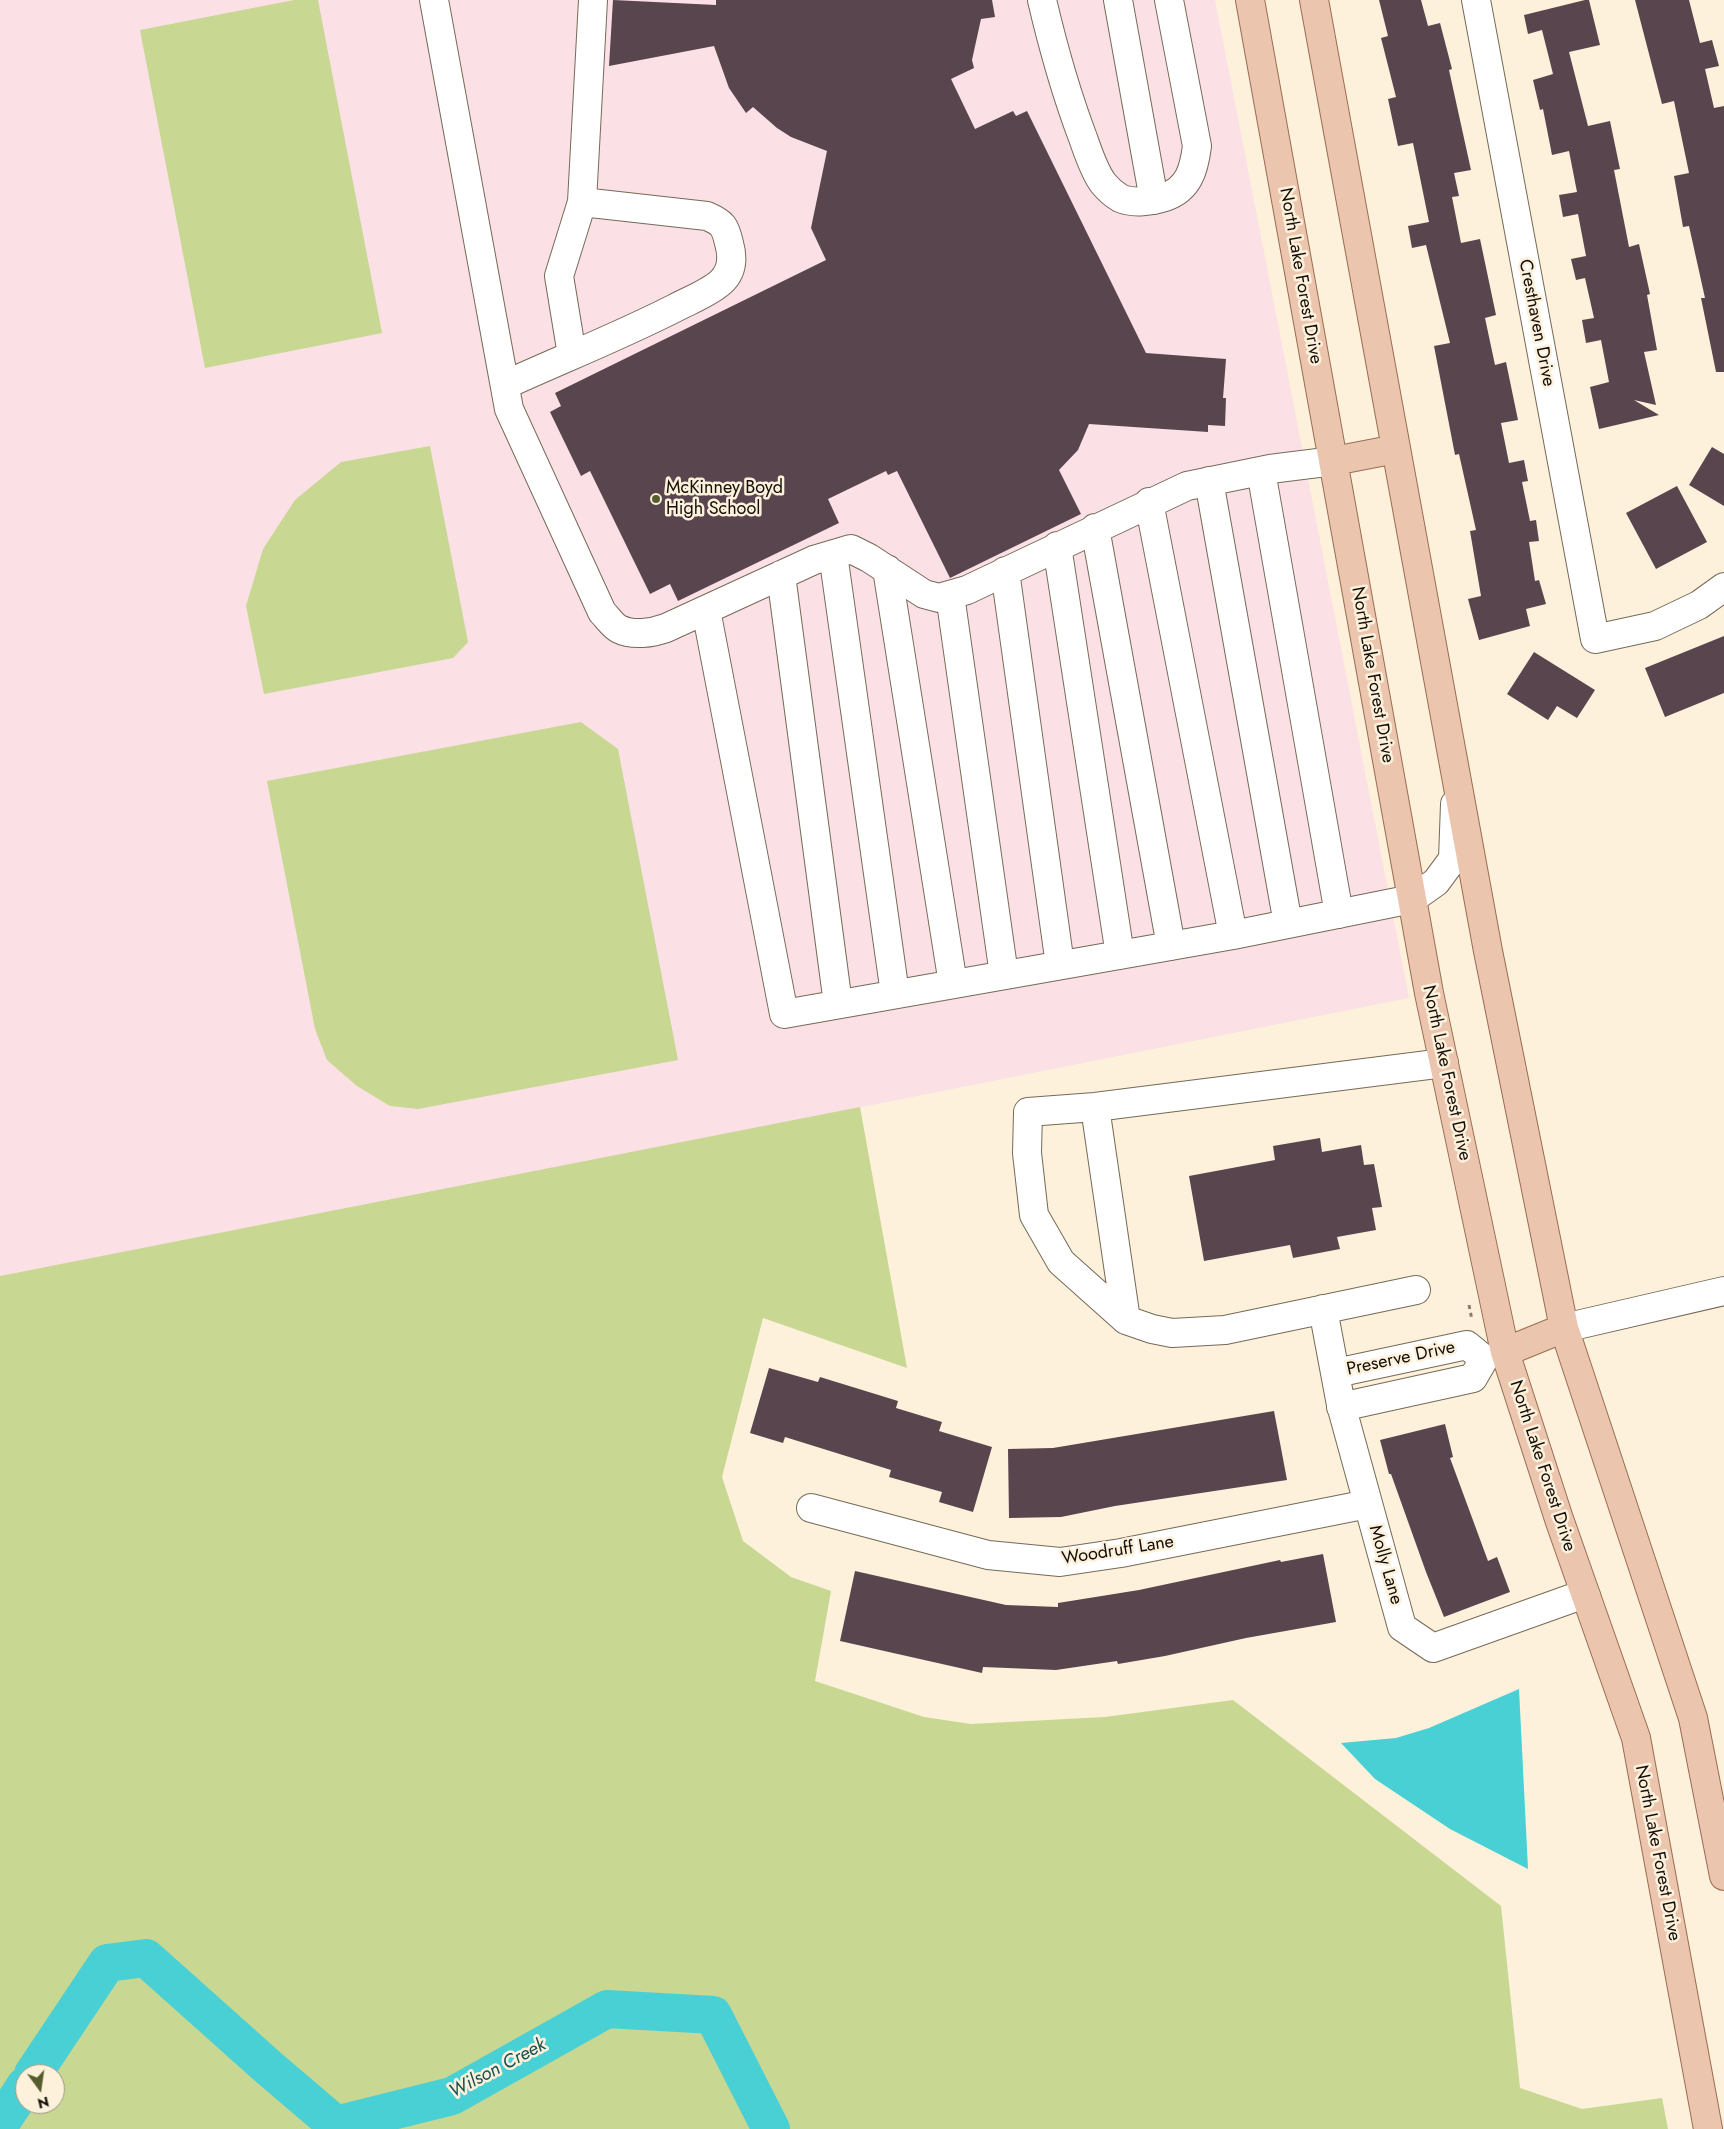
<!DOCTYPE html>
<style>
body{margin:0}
#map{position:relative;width:1724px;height:2129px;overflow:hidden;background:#fdf1dc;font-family:Jost,sans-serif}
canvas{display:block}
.north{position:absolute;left:15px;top:2064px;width:50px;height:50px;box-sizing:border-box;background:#fdf1dc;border:1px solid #9f9787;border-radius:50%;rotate:166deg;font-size:14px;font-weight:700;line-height:20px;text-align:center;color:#130f08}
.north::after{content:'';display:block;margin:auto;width:18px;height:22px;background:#565d2c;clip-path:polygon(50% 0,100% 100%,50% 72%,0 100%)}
</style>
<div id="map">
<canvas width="1724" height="2129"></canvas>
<div class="north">N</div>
</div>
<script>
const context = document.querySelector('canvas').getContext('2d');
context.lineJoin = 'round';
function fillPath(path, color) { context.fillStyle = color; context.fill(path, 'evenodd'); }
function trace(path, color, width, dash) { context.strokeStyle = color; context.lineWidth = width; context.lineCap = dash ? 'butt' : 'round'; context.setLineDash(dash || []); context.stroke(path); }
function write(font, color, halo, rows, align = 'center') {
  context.font = font + ' Jost,sans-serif'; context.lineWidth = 5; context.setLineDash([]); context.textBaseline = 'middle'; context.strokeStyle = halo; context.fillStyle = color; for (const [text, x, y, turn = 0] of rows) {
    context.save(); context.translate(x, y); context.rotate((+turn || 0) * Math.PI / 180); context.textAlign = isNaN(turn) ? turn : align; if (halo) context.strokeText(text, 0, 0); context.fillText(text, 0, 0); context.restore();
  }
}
const education = new Path2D(`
 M 0,0 L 1215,0 L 1409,998 L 285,1222 L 0,1276 Z`);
const green = new Path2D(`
 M 294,0 L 318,0 L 382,333 L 205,368 L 140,30 Z
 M 430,446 L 468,642 L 453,658 L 264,694 L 246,606 L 263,549 L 295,500 L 341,462 Z
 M 581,722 L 618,749 L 678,1060 L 418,1109 L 390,1106 L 357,1086 L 327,1060 L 315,1029 L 267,781 Z
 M 860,1107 L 907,1368 L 763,1318 L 722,1477 L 743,1541 L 791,1577 L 831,1591 L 815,1681 L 924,1717 L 971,1724 L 1105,1717 L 1233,1700 L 1501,1906 L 1520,2088 L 1582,2109 L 1662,2098 L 1668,2129 L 0,2129 L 0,1276 ZM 25,2074 L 55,2074 L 55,2104 L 25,2104 Z`);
const water = new Path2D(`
 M 1519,1689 L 1528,1869 L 1450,1829 L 1375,1779 L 1341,1743 L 1396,1738 L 1429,1728 Z`);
const river = new Path2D(`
 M 33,2074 L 107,1963 L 146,1958 L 268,2067 L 336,2125 L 452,2096 L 607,2009 L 713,2015 L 771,2129
 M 0,2124 L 25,2086`);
const building = new Path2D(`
 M 613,0 L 716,5 L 716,0 L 992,0 L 995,17 L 981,19 L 972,60 L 974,68 L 951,79 L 975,129 L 1013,111 L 1016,116 L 1027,111 L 1146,353 L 1226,359 L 1223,398 L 1226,398 L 1225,426 L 1208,425 L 1208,432 L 1089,424 L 1078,450 L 1059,470 L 1081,514 L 950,578 L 897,471 L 888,475 L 886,471 L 828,499 L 839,523 L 678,601 L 670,584 L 650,594 L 590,471 L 581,476 L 550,412 L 561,406 L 555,393 L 826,260 L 811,228 L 827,151 L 791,137 L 777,128 L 753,107 L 746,113 L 729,88 L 714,46 L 609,66 Z
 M 1379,0 L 1421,0 L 1428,26 L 1440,23 L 1452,69 L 1449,70 L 1471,170 L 1454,173 L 1459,196 L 1452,197 L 1461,243 L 1480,239 L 1496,315 L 1485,318 L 1495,365 L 1506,362 L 1518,420 L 1501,423 L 1509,463 L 1524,460 L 1528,481 L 1522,482 L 1530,521 L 1536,520 L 1539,541 L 1529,542 L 1535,581 L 1539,580 L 1546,604 L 1526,609 L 1530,626 L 1479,640 L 1468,599 L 1481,596 L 1470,531 L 1476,530 L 1459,454 L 1455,455 L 1434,346 L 1450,343 L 1426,245 L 1412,248 L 1408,226 L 1429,222 L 1413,143 L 1398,146 L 1388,99 L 1396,97 L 1381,38 L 1388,36 Z
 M 1585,0 L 1589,0 L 1600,45 L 1569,52 L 1588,126 L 1610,121 L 1620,169 L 1614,170 L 1629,247 L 1639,244 L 1650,294 L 1647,295 L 1657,350 L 1644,352 L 1656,405 L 1634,400 L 1659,415 L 1599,429 L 1590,387 L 1609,382 L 1601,340 L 1586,343 L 1582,320 L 1594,318 L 1585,278 L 1576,280 L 1571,259 L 1586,256 L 1578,214 L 1563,217 L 1559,195 L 1577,192 L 1569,151 L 1552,155 L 1543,109 L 1540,110 L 1533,80 L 1553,74 L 1542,30 L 1528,34 L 1524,15 Z
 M 1635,0 L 1689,0 L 1700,43 L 1712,40 L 1719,66 L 1705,69 L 1714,108 L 1724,106 L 1724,372 L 1716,372 L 1701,298 L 1705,298 L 1689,226 L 1683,227 L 1674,176 L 1689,173 L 1674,101 L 1662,104 Z
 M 1712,447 L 1724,454 L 1724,506 L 1689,485 Z
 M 1677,486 L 1707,542 L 1656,569 L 1626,513 Z
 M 1724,636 L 1724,693 L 1665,717 L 1645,668 Z
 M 1534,652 L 1595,690 L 1577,718 L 1557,706 L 1548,720 L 1507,694 Z
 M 1320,1138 L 1322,1152 L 1361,1145 L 1364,1165 L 1374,1164 L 1382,1207 L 1372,1208 L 1376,1230 L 1337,1237 L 1340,1249 L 1293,1258 L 1290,1245 L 1204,1261 L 1189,1176 L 1275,1160 L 1273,1146 Z
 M 769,1368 L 818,1382 L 820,1377 L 898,1401 L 896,1408 L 942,1422 L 939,1431 L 992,1447 L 973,1512 L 939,1502 L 942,1492 L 889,1477 L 891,1470 L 785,1437 L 783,1443 L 750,1433 Z
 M 1274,1411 L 1287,1480 L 1115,1506 L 1061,1517 L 1009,1518 L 1008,1449 L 1053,1448 Z
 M 1445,1424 L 1453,1457 L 1450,1458 L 1488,1561 L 1497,1557 L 1510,1592 L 1444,1617 L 1426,1572 L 1391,1474 L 1389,1474 L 1380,1440 Z
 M 1323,1554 L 1336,1622 L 1246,1638 L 1165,1656 L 1118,1664 L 1117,1661 L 1056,1670 L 983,1667 L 982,1673 L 840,1641 L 855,1571 L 1006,1605 L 1058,1607 L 1058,1603 L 1139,1590 L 1280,1560 L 1281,1562 Z`);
const path = new Path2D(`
 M 1469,1305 L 1472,1320`);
const minor = new Path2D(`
 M 434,0 L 509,409 L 602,612 C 607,617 613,626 619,629 C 633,636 652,633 666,628 L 814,560 L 851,549 L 869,558 L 924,594 L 939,598 L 967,590 L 1187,486 L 1270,469 L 1334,461
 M 1042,0 C 1053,47 1066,93 1083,138 C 1088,152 1094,171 1103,183 C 1107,188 1115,195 1120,198 C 1133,204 1153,201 1165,197 C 1189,189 1194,169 1197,146 L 1169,0
 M 1118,0 L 1154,200
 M 1476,0 L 1595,639 L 1655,626 L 1699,605 L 1724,587
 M 572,355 L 559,276 L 582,202 L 593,0
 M 505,385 C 562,359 620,336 675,308 C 690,300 709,293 721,282 C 733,271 733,257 729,243 C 725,226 723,223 707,216 L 582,202
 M 1261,471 L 1339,914
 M 1209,481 L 1288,924
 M 1149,502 L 1233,935
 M 1095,528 L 1171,946
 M 1057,546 L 1120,955
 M 833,554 L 895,994
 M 887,569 L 953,984
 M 1005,571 L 1060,965
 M 781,575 L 838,1004
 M 950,595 L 1004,975
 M 706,610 L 784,1014 L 1233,935 L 1412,899 L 1436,882 L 1453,859 L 1455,804
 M 1095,1107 L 1028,1112 L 1027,1153 L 1034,1215 L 1061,1262 L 1126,1320
 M 1416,1290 L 1225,1330 L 1172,1333 L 1152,1329 L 1126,1320 L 1095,1107 L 1444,1063
 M 1323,1309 L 1341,1405 L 1402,1627 L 1433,1648 L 1573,1598 L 1586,1596
 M 1564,1328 L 1724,1291
 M 1336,1373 L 1467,1345 L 1484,1359
 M 1341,1407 L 1473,1378 L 1484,1359
 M 811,1508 L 988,1555 L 1060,1562 L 1121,1553 L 1368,1504`);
const major = new Path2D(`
 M 1250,0 L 1429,993 L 1505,1352 L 1559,1519 L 1636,1738 L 1708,2129
 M 1314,0 L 1488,951 L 1564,1328 L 1693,1718 L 1724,1876
 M 1334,461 L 1396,449
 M 1505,1352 L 1564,1328`);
const markers = [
 [656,499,5,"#565d2c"]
];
const streetNames = [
 ["North Lake Forest Drive",1300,276,80],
 ["Cresthaven Drive",1536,323,79],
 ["North Lake Forest Drive",1372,675,80],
 ["North Lake Forest Drive",1446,1073,78],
 ["Preserve Drive",1401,1359,-12],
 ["North Lake Forest Drive",1542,1466,72],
 ["Woodruff Lane",1118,1551,-9],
 ["Molly Lane",1385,1565,74],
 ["North Lake Forest Drive",1657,1853,79]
];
const poiNames = [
 ["McKinney Boyd",666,489],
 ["High School",666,510]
];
const waterNames = [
 ["Wilson Creek",498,2069,-28]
];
fillPath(education, '#fbe0e6');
fillPath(green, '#c8d791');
fillPath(water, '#48d0d5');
trace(river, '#48d0d5', 38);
fillPath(building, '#59454e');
trace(minor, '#756a58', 30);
trace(major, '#986d51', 30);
trace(path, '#867e71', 3, [4, 4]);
trace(minor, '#fff', 28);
trace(major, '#ecc5ae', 28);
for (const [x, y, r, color] of markers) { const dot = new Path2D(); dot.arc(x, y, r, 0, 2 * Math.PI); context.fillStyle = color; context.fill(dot); trace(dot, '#fdf1dc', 2); }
write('18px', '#130f08', '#fdf1dc', streetNames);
write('18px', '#130f08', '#fdf1dc', poiNames, 'left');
write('italic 19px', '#165052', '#fdf1dc', waterNames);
</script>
